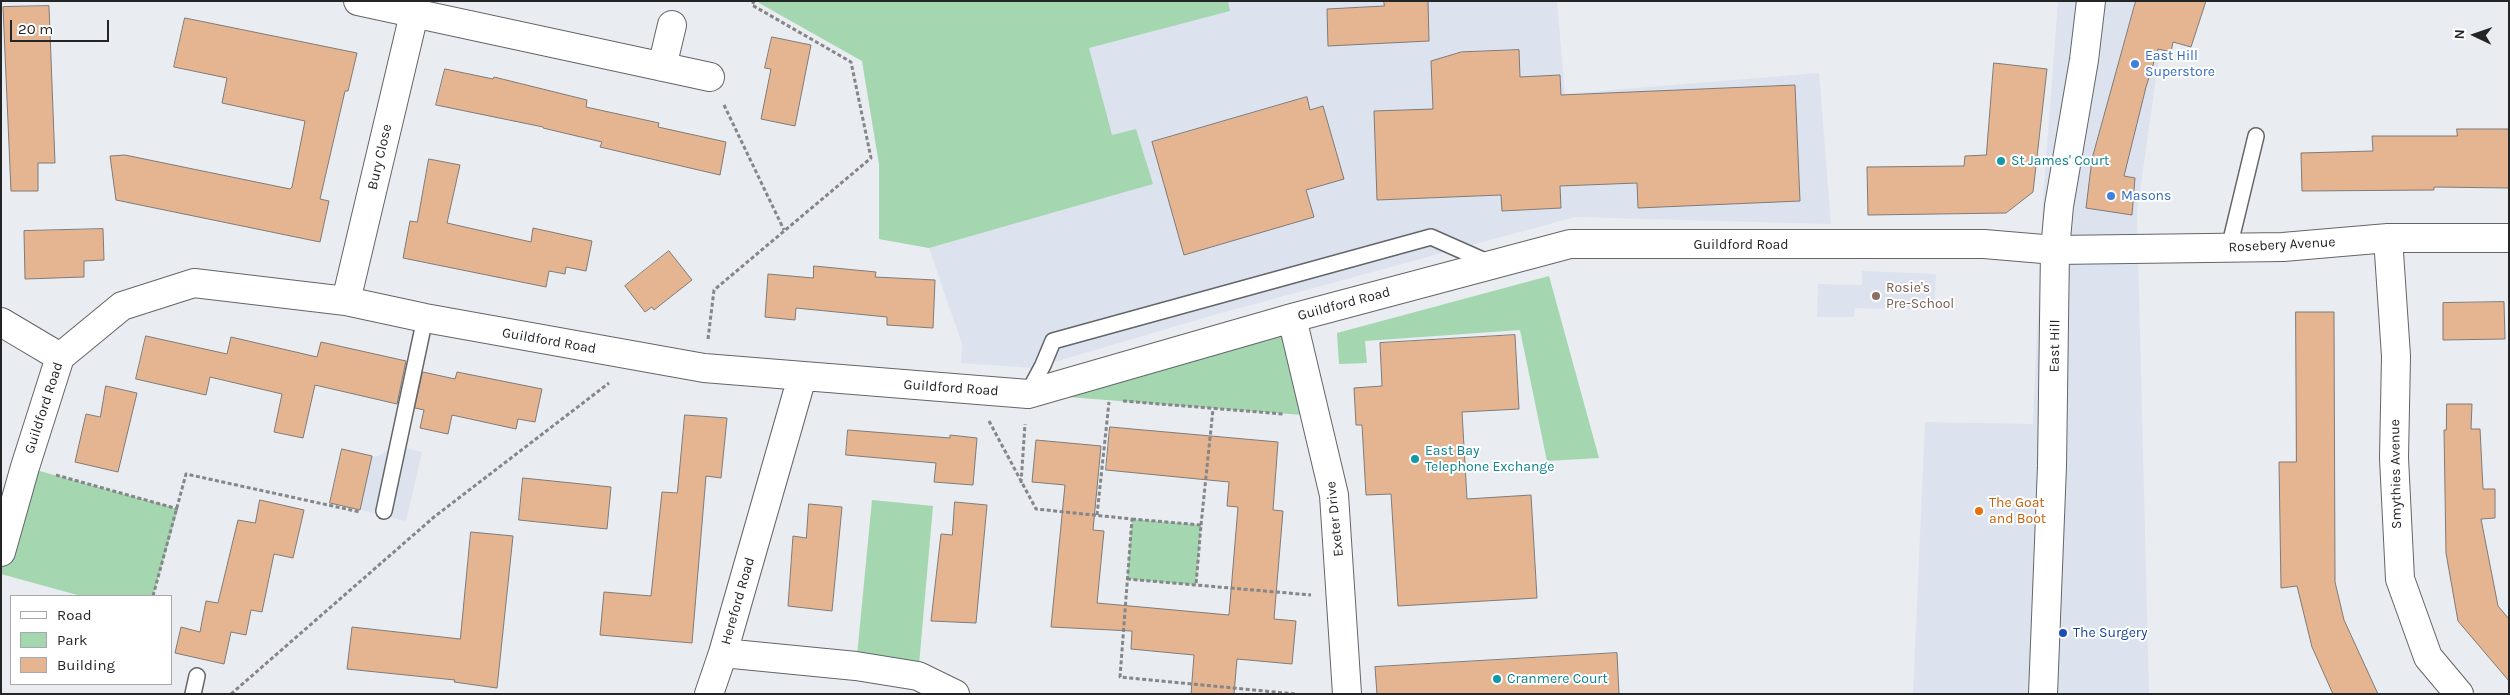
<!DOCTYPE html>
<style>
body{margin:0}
#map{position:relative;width:2510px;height:695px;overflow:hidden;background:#e9ecf0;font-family:Karla,sans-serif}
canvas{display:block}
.frame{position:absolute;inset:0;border:2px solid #242527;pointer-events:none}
.legend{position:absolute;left:10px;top:595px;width:162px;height:90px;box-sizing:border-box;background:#fff;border:1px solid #a7a8a9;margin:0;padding:6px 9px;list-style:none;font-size:15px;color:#242527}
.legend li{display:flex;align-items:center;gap:10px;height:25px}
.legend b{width:25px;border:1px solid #a7a8a9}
.north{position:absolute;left:2450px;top:10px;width:50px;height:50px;-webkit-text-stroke:4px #fff;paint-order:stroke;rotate:273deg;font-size:14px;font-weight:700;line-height:20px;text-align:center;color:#242527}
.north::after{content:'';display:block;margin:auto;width:18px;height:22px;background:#242527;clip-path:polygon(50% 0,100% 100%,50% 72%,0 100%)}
.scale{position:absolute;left:10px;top:20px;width:99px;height:22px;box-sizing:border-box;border:2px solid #242527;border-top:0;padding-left:6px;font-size:15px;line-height:18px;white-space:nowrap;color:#242527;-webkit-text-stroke:4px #fff;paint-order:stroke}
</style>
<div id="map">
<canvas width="2510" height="695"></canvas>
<div class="frame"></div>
<ul class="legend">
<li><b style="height:6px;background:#fff"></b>Road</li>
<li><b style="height:14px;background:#a4d6b0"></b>Park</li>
<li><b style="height:14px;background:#e5b591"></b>Building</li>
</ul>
<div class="north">N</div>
<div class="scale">20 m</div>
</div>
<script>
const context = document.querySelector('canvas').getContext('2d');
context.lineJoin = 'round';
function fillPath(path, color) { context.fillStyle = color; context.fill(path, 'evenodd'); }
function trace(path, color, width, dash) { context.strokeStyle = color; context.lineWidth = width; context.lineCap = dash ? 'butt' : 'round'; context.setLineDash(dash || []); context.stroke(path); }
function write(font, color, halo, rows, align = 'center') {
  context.font = font + ' Karla,sans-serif'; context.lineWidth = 4; context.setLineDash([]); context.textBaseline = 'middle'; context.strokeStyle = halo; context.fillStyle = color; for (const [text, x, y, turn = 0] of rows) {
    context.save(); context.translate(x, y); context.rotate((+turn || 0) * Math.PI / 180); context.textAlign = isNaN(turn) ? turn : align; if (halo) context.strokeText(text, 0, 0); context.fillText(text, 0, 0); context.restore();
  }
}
const built = new Path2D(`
 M 760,1 L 1557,1 L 1565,94 L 1819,73 L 1831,224 L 1575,217 L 1214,315 L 1034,368 L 961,363 L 962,344 L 929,248 L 879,239 L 879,164 L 862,61 L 759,3 Z
 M 2058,1 L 2167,1 L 2137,212 L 2149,694 L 1913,694 L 1925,422 L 2033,424 L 2043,200 Z
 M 1862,271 L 1936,274 L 1934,310 L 1855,308 L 1854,317 L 1817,317 L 1818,284 L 1862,285 Z
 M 396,446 L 422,452 L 406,521 L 331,503 L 372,456 L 376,457 Z`);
const green = new Path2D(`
 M 760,1 L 1228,1 L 1230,11 L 1089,48 L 1112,135 L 1136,129 L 1153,184 L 929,248 L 879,239 L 879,164 L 862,61 L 759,3 Z
 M 1549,276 L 1599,458 L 1547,461 L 1520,330 L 1365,341 L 1367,363 L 1339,364 L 1337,333 Z
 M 1292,318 L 1316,416 L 1028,394 Z
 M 25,467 L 178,509 L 153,596 L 81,596 L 1,574 L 1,552 Z
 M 872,500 L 933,506 L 918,676 L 856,666 Z
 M 1132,519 L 1201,525 L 1196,585 L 1127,579 Z`);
const building = new Path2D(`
 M 1384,1 L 1428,1 L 1429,41 L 1328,46 L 1327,9 L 1384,6 Z
 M 2136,1 L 2206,1 L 2191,47 L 2173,42 L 2171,52 L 2158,49 L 2146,87 L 2124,176 L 2135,178 L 2132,215 L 2086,208 L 2092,159 Z
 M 49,6 L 55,163 L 38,163 L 38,191 L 11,191 L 3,7 Z
 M 185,18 L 357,53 L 348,91 L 345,91 L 320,199 L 329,201 L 320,242 L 116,200 L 110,156 L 125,155 L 290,189 L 292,187 L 305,121 L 222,103 L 227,78 L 174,67 Z
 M 772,37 L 811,45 L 795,126 L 761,119 L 771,69 L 765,68 Z
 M 1519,50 L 1520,77 L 1560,75 L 1561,95 L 1795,85 L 1800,201 L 1638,208 L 1637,183 L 1560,186 L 1561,208 L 1502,211 L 1501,195 L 1377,200 L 1374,111 L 1433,109 L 1431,61 L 1461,52 Z
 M 1994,63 L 2047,69 L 2033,192 L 2006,213 L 1868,215 L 1867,167 L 1964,166 L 1965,156 L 1986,155 Z
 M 445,69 L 493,79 L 494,77 L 587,100 L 586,107 L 659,123 L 658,127 L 726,142 L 720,175 L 600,147 L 602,142 L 543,128 L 543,127 L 436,105 Z
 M 1307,97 L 1310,110 L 1323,106 L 1344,179 L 1306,190 L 1314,217 L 1184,255 L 1152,142 Z
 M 2457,129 L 2509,129 L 2509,188 L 2434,187 L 2434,190 L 2302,191 L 2301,153 L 2373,151 L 2372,136 L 2457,136 Z
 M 429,159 L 460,165 L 447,223 L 531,242 L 533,228 L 592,241 L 586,271 L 566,267 L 565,274 L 549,271 L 546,287 L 403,258 L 410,221 L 417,222 Z
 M 103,229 L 104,260 L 84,261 L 84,277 L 25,279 L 24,231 Z
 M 669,251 L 692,280 L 654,310 L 652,307 L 645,312 L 625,286 Z
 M 814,266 L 876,272 L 875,277 L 935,280 L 933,328 L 887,325 L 887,317 L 796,308 L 795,320 L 765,317 L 768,274 L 813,278 Z
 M 2504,302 L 2505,339 L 2443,340 L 2443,303 Z
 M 2296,312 L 2334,312 L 2335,582 L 2344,620 L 2378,694 L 2333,694 L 2312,647 L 2297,586 L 2281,588 L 2279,462 L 2296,462 Z
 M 1515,335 L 1519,409 L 1462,412 L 1467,499 L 1531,495 L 1537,598 L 1398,606 L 1391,494 L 1366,495 L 1362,425 L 1356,425 L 1354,388 L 1382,386 L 1380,343 Z
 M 146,336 L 227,354 L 231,337 L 317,357 L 321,342 L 406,361 L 397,404 L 315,385 L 303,438 L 274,432 L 282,394 L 210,377 L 206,395 L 136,379 Z
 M 423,372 L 455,379 L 457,372 L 542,389 L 535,422 L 518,419 L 516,429 L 452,415 L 448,434 L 420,428 L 424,410 L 415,408 Z
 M 106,386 L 137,393 L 118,472 L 75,462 L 86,414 L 100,417 Z
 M 2447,404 L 2472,404 L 2471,429 L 2480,429 L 2483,489 L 2495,489 L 2495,518 L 2481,519 L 2498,606 L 2509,619 L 2509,681 L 2458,621 L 2446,553 L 2444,430 L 2446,430 Z
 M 685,415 L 727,418 L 721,478 L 706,476 L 692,643 L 600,635 L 604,592 L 651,596 L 662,492 L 677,493 Z
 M 1110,427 L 1278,442 L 1273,510 L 1283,511 L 1274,619 L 1296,621 L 1292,664 L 1237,659 L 1234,694 L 1191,694 L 1194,655 L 1131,649 L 1132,631 L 1051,627 L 1065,485 L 1032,482 L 1036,440 L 1101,446 L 1093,530 L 1104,531 L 1097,603 L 1229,615 L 1238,507 L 1227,506 L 1229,482 L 1106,470 Z
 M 848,430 L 950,438 L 950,435 L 977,438 L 973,485 L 934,482 L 936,463 L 846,455 Z
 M 342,449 L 372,456 L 360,510 L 330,503 Z
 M 523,478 L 611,487 L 607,529 L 519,520 Z
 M 260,500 L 304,510 L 293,558 L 274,554 L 262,612 L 251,610 L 246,635 L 231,632 L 224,664 L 175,653 L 181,627 L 200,632 L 206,601 L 218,603 L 238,520 L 255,523 Z
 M 955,502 L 987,505 L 976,623 L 931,621 L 941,534 L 952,535 Z
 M 809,504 L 842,507 L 832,611 L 788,606 L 793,536 L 806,538 Z
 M 471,532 L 513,536 L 497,688 L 454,682 L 455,680 L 347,669 L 352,627 L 460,639 Z
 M 1617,653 L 1619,694 L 1377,694 L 1375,667 Z`);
const path = new Path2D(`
 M 724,105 L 784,230
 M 708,339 L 714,290 L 871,158 L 851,62 L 752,5 L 754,1
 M 1123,401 L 1283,414
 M 989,421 L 1036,509 L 1132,519 L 1120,677 L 1295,694
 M 56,475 L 178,509
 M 1021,483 L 1025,424
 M 1097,515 L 1109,402
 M 1132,519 L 1201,525 L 1196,585
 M 1201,525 L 1213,409
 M 1127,579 L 1311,595
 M 153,596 L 186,474 L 360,512
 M 231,694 L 434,517 L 609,383`);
const service = new Path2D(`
 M 2229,248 L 2256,136
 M 1028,393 L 1043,365 L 1053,341 L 1431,237 L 1492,264
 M 384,511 L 425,318
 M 193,694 L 197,676`);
const minor = new Path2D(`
 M 358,1 L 710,77
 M 662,67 L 672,25
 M 2388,238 L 2396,356 L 2394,458 L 2400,579 L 2428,657 L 2459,694
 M 346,301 L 414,14
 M 1292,318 L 1334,495 L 1347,694
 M 1,322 L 60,357
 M 802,377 L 723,653 L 856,666 L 918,676 L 955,694
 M 1,552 L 25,467 L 60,357 L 122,306 L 194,283 L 346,301 L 425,318 L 704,368 L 1028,394 L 1292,318 L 1570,244 L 1984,244 L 2055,250 L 2283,247 L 2388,238 L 2509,238
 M 709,694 L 723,653`);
const tertiary = new Path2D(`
 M 2043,694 L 2052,466 L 2055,250 L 2059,206 L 2084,60 L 2091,1`);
const markers = [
 [2135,64,5,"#3f7fe0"],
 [2001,161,5,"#0f9aa8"],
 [2111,196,5,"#3f7fe0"],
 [1876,296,5,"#8d6e63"],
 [1415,459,5,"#0f9aa8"],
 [1979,511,5,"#e8710a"],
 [2063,633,5,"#1a4fb4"],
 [1497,679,5,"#0f9aa8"]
];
const shopNames = [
 ["East Hill",2145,56],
 ["Superstore",2145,72],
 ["Masons",2121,196]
];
const streetNames = [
 ["Bury Close",380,157,-77],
 ["Guildford Road",1741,245],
 ["Rosebery Avenue",2282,245,-3],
 ["Guildford Road",1344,304,-15],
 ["Guildford Road",549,341,10],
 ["East Hill",2055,346,-89],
 ["Guildford Road",951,388,4],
 ["Guildford Road",44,408,-72],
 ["Smythies Avenue",2396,474,-91],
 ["Exeter Drive",1335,519,-96],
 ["Hereford Road",738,601,-74]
];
const cultureNames = [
 ["St James' Court",2011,161],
 ["East Bay",1425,451],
 ["Telephone Exchange",1425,467],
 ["Cranmere Court",1507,679]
];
const educationNames = [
 ["Rosie's",1886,288],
 ["Pre-School",1886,304]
];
const foodNames = [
 ["The Goat",1989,503],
 ["and Boot",1989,519]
];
const transitNames = [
 ["The Surgery",2073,633]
];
fillPath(built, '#dce3ee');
fillPath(green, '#a4d6b0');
fillPath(building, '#e5b591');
trace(building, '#7f7b78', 1);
trace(service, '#636569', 18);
trace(minor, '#636569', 30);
trace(tertiary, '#636569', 30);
trace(path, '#848689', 3, [4, 2.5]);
trace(service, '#fff', 15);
trace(minor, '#fff', 28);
trace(tertiary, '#fff', 28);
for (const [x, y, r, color] of markers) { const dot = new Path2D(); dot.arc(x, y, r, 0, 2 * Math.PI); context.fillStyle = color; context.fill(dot); trace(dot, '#fff', 2); }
write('14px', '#366cbe', '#fff', shopNames, 'left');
write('14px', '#242527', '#fff', streetNames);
write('14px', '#0d838f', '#fff', cultureNames, 'left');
write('14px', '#785e54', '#fff', educationNames, 'left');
write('14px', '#c56008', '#fff', foodNames, 'left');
write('14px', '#164399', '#fff', transitNames, 'left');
</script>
